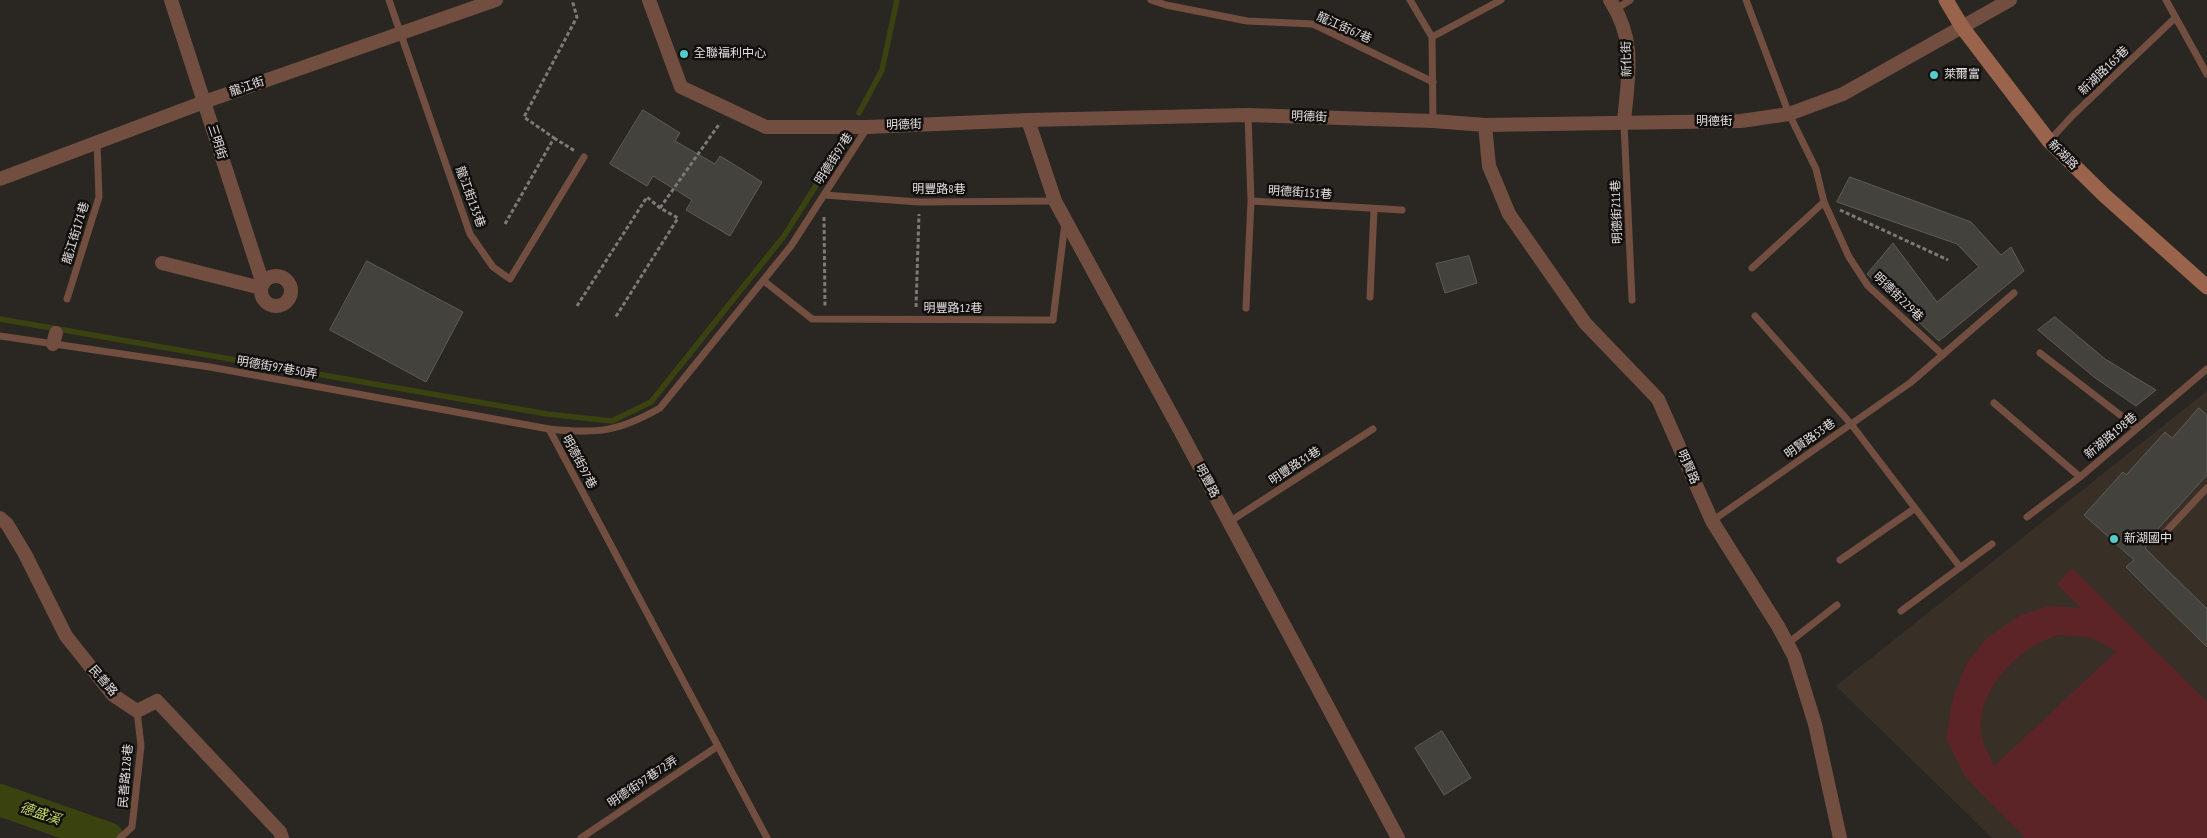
<!DOCTYPE html>
<meta charset="utf-8">
<style>
body{margin:0}
canvas{display:block;background:#2a2622}
</style>
<canvas width="2207" height="838"></canvas>
<script>
const context = document.querySelector('canvas').getContext('2d');
context.lineJoin = 'round';
function fillPath(path, color) { context.fillStyle = color; context.fill(path, 'evenodd'); }
function trace(path, color, width, dash) { context.strokeStyle = color; context.lineWidth = width; context.lineCap = dash ? 'butt' : 'round'; context.setLineDash(dash || []); context.stroke(path); }
function write(font, color, halo, rows, align = 'center') {
  context.font = font + ' "PT Sans Narrow","Noto Sans TC",sans-serif'; context.lineWidth = 5; context.setLineDash([]); context.textBaseline = 'middle'; context.strokeStyle = halo; context.fillStyle = color; for (const [text, x, y, turn = 0] of rows) {
    context.save(); context.translate(x, y); context.rotate((+turn || 0) * Math.PI / 180); context.textAlign = isNaN(turn) ? turn : align; if (halo) context.strokeText(text, 0, 0); context.fillText(text, 0, 0); context.restore();
  }
}
const built = new Path2D(`
 M 2207,391 L 2207,838 L 1992,838 L 1836,686 Z`);
const green = new Path2D(`
 M 2072,568 L 2207,702 L 2207,838 L 2025,838 L 1966,778 L 1946,738 L 1953,698 L 1967,663 L 1988,637 L 2019,616 L 2048,606 L 2081,608 L 2057,584 ZM 2058,635 L 2089,637 L 2117,651 L 1994,766 C 1990,757 1984,747 1982,738 C 1974,702 2002,667 2030,648 C 2037,642 2049,639 2058,635 Z`);
const stream = new Path2D(`
 M 859,113 L 882,70 L 897,0
 M 0,319 L 547,414 L 612,421 L 651,402 L 784,236 L 844,141`);
const river = new Path2D(`
 M 0,800 L 108,838`);
const building = new Path2D(`
 M 643,110 L 680,133 L 675,141 L 715,164 L 720,156 L 762,182 L 730,236 L 686,210 L 692,200 L 653,176 L 647,186 L 610,164 Z
 M 1850,177 L 1971,222 L 2001,255 L 2011,247 L 2024,271 L 1939,341 L 1867,274 L 1893,243 L 1937,302 L 1979,267 L 1957,244 L 1837,202 Z
 M 1469,256 L 1477,283 L 1445,293 L 1436,264 Z
 M 367,261 L 463,312 L 426,382 L 330,330 Z
 M 2055,317 L 2105,359 L 2156,390 L 2136,406 L 2094,377 L 2038,330 Z
 M 2199,408 L 2207,415 L 2207,475 L 2146,542 L 2148,544 L 2145,548 L 2207,609 L 2207,647 L 2126,567 L 2134,560 L 2084,515 L 2123,472 L 2126,475 L 2165,432 L 2172,438 Z
 M 1442,731 L 1471,778 L 1444,795 L 1415,748 Z`);
const path = new Path2D(`
 M 554,138 L 575,151
 M 660,208 L 720,123
 M 1840,210 L 1948,260
 M 824,217 L 825,308
 M 505,224 L 554,138 L 524,117 L 577,17 L 572,0
 M 577,306 L 647,197 L 660,208 L 678,218 L 615,318
 M 916,307 L 919,214`);
const lane = new Path2D(`
 M 389,0 L 470,234 L 493,267 L 510,279 L 584,157
 M 1151,0 L 1166,5 L 1247,21 L 1313,24 L 1433,82
 M 1410,0 L 1432,37 L 1433,121
 M 1746,0 L 1789,114 L 1816,169 L 1824,202 L 1849,257 L 1868,286 L 1943,355
 M 2166,0 L 2207,74
 M 1616,9 L 1630,0
 M 1432,37 L 1501,0
 M 1248,115 L 1251,201 L 1402,210
 M 1624,123 L 1632,300
 M 2049,141 L 2073,115 L 2175,18
 M 824,195 L 919,202 L 1055,201
 M 1752,268 L 1824,202
 M 764,281 L 812,319 L 1053,320 L 1065,223
 M 1370,297 L 1374,209
 M 67,299 L 99,197 L 97,142
 M 1246,308 L 1251,201
 M 1755,316 L 1851,424 L 1960,567
 M 0,336 L 210,367 L 549,429 C 597,434 618,432 660,408 L 791,246 L 867,128
 M 2040,353 L 2137,428
 M 1994,403 L 2080,477
 M 549,429 L 767,838
 M 2027,517 L 2080,477 L 2207,369
 M 1712,521 L 1910,383 L 2014,293
 M 1229,522 L 1373,429
 M 2163,535 L 2207,488
 M 1840,560 L 1914,509
 M 1901,611 L 1992,544
 M 1787,644 L 1837,605
 M 120,838 L 132,827 L 141,746 L 137,711
 M 581,838 L 718,746`);
const street = new Path2D(`
 M 171,0 L 263,284
 M 649,0 L 681,87 L 766,127 L 868,127 L 1028,120 L 1248,115 L 1433,121 L 1485,125 L 1741,121 L 1789,114 L 1843,94 L 2010,0
 M 1610,0 C 1637,42 1628,75 1624,122
 M 1028,120 L 1055,201 L 1182,434 L 1398,838
 M 1485,125 L 1489,166 L 1509,214 L 1585,323 L 1658,399 L 1712,521 L 1778,626 L 1794,656 L 1815,724 L 1840,838
 M 0,179 L 204,102 L 496,0
 M 162,263 L 261,288
 M261 291a15 15 0 1 1 30 0a15 15 0 1 1-30 0Z
 M 53,344 L 56,333
 M 0,518 L 7,524 L 25,554 L 66,636 L 113,695 L 137,711 L 157,701 L 280,832 L 282,838`);
const secondary = new Path2D(`
 M 1946,0 L 1962,27 L 2049,141 L 2104,195 L 2207,287`);
const markers = [
 [684,54,5,"#53cdc9"],
 [1934,75,5,"#53cdc9"],
 [2114,539,5,"#53cdc9"]
];
const streetNames = [
 ["龍江街67巷",1344,28,24],
 ["新化街",1627,59,-91],
 ["新湖路165巷",2104,71,-44],
 ["龍江街",247,87,-19],
 ["明德街",1309,117,2],
 ["明德街",1714,122],
 ["明德街",904,125,-2],
 ["三明街",217,142,72],
 ["新湖路",2063,155,45],
 ["明德街97巷",834,159,-57],
 ["明豐路8巷",939,190],
 ["明德街151巷",1300,193,4],
 ["龍江街133巷",470,197,70],
 ["明德街211巷",1617,212,-92],
 ["龍江街171巷",76,233,-73],
 ["明德街229巷",1898,297,44],
 ["明豐路12巷",953,309],
 ["明德街97巷50弄",277,368,10],
 ["新湖路198巷",2111,436,-40],
 ["明賢路53巷",1810,439,-35],
 ["明德街97巷",579,462,62],
 ["明豐路31巷",1295,466,-33],
 ["明賢路",1688,467,66],
 ["明豐路",1207,481,62],
 ["民善路",103,681,49],
 ["民善路128巷",126,776,-85],
 ["明德街97巷72弄",643,782,-34]
];
const poiNames = [
 ["全聯福利中心",694,54],
 ["萊爾富",1944,75],
 ["新湖國中",2124,539]
];
const waterNames = [
 ["德盛溪",40,814,19]
];
fillPath(built, '#382f27');
fillPath(green, '#5d2428');
trace(stream, '#3a4210', 5.5);
trace(river, '#3a4210', 32);
fillPath(building, '#43423d');
trace(building, '#5e5c56', 1);
trace(path, '#7c7976', 3, [4, 2.5]);
trace(lane, '#714e3f', 7);
trace(street, '#714e3f', 14);
trace(secondary, '#9a634b', 15);
for (const [x, y, r, color] of markers) { const dot = new Path2D(); dot.arc(x, y, r, 0, 2 * Math.PI); context.fillStyle = color; context.fill(dot); trace(dot, '#110f0e', 2); }
write('12px', '#e3e0de', '#110f0e', streetNames);
write('12px', '#e3e0de', '#110f0e', poiNames, 'left');
write('italic 14px', '#cadf65', '#110f0e', waterNames);
</script>
